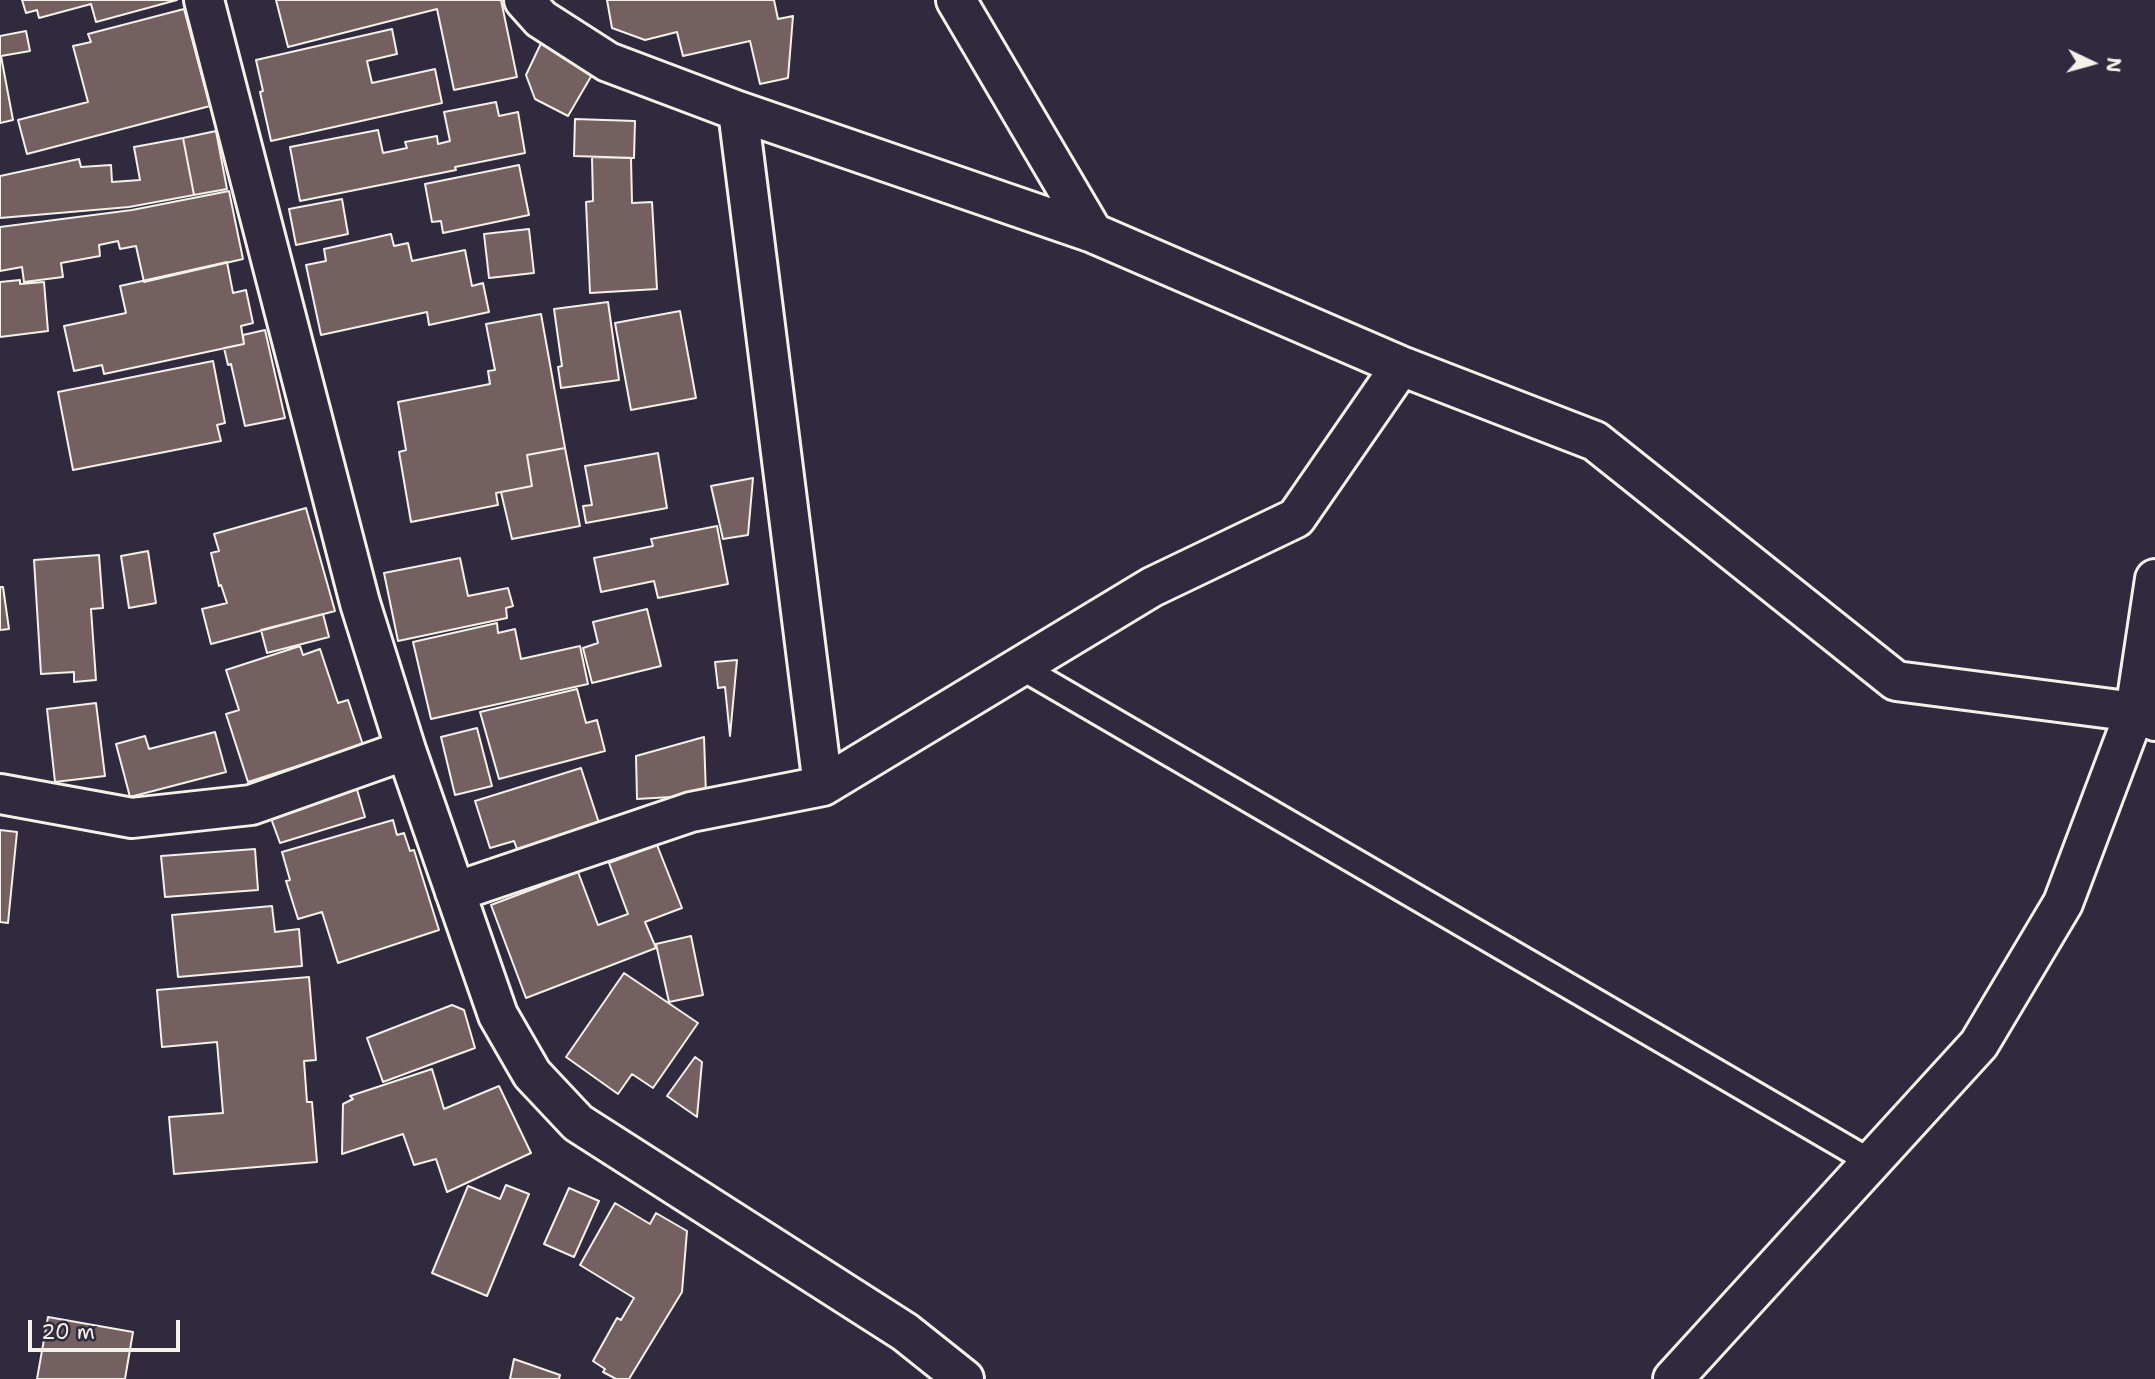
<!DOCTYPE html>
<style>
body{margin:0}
#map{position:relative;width:2155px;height:1379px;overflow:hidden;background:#2f2a3d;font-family:"Shantell Sans",sans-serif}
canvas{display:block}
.north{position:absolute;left:2057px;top:28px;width:70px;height:70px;-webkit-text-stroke:5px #2f2a3d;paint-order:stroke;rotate:95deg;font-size:19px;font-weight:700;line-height:28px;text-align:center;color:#f4f1e8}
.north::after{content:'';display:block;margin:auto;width:24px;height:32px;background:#f4f1e8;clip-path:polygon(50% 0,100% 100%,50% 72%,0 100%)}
.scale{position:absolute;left:28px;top:1320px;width:152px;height:32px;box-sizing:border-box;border:4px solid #f4f1e8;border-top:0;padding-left:9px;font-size:21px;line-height:24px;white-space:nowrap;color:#f4f1e8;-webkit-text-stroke:5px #2f2a3d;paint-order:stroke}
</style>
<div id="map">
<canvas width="2155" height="1379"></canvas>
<div class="north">N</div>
<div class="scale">20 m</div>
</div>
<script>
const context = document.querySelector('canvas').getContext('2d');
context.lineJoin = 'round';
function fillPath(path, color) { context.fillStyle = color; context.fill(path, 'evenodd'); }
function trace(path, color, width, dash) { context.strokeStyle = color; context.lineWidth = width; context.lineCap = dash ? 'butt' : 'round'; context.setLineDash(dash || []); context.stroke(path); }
const building = new Path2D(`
 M 22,0 L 177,0 L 96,22 L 91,4 L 39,18 L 37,10 L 26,13 Z
 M 276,0 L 501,0 L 517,77 L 454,90 L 437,9 L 288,47 Z
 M 607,0 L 774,0 L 778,19 L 793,16 L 788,78 L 760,84 L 750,41 L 683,56 L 677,32 L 645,40 L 612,28 Z
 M 184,9 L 210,106 L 27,154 L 18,120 L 88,102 L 73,46 L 91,42 L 88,34 Z
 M 392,29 L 397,54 L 367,61 L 372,83 L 435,69 L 442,103 L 271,141 L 260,92 L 263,91 L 256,60 Z
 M 26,31 L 30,51 L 1,56 L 13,120 L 0,123 L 0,36 Z
 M 543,39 L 596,68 L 568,116 L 535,99 L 526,75 Z
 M 496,102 L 499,116 L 518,112 L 525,153 L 455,167 L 456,170 L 300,201 L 290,147 L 378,130 L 383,153 L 407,148 L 405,142 L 437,136 L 438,144 L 450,141 L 444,112 Z
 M 575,119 L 635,121 L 634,158 L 574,156 Z
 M 216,131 L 227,189 L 194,195 L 183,138 Z
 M 183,138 L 194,195 L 129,207 L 0,218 L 0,176 L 79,159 L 81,167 L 111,165 L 112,182 L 140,180 L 134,147 Z
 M 592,157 L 631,158 L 632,203 L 652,202 L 657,289 L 590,293 L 586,202 L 593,201 Z
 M 519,165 L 529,215 L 443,233 L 441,221 L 432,222 L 425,184 Z
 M 229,191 L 243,259 L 144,282 L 136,246 L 120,249 L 118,241 L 99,245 L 100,256 L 61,263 L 63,277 L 24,282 L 22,267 L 0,271 L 0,227 L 132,210 Z
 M 342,199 L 348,234 L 296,245 L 289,209 Z
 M 529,229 L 534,273 L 489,278 L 484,234 Z
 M 391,234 L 394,246 L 408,243 L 412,261 L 465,250 L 472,286 L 483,283 L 489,312 L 429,325 L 427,312 L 321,335 L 306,265 L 326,261 L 324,249 Z
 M 227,262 L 233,293 L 246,290 L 253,323 L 241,326 L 244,344 L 104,374 L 102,365 L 74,371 L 64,326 L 126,313 L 120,286 Z
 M 20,280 L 20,284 L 44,282 L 48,331 L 0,337 L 0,282 Z
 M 608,302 L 619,380 L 561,388 L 558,367 L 562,366 L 554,309 Z
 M 680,311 L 696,398 L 631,410 L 615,323 Z
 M 541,314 L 565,448 L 527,455 L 532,486 L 496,493 L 498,505 L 411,522 L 399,452 L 406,450 L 398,402 L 490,384 L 488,371 L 495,370 L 486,324 Z
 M 265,330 L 285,418 L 245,426 L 231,364 L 228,365 L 224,348 L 244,344 L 243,335 Z
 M 213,361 L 225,423 L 217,425 L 221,441 L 73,470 L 58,392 Z
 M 565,448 L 580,526 L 512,539 L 501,492 L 532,486 L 527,455 Z
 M 658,453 L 667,508 L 586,523 L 583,506 L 592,505 L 585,466 Z
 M 753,478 L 748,535 L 723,539 L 711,486 Z
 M 306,508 L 335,611 L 211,644 L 202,609 L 227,603 L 221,585 L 219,586 L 211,553 L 219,551 L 214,534 Z
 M 717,526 L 728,584 L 658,598 L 654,581 L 601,592 L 594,558 L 653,546 L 651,539 Z
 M 148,551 L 156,603 L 129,608 L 121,556 Z
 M 99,555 L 103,608 L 91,609 L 96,680 L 74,682 L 74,672 L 41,674 L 34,560 Z
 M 460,558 L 468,596 L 508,588 L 513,606 L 506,608 L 507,618 L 398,641 L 384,573 Z
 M 0,587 L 3,587 L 9,629 L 0,630 Z
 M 647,609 L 661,666 L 592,683 L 583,648 L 598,643 L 593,622 Z
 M 323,614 L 329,637 L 267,653 L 261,630 Z
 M 497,623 L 498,633 L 515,629 L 521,659 L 580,646 L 588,684 L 431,719 L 413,642 Z
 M 300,646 L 303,655 L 320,649 L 338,703 L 348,700 L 363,745 L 248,782 L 226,714 L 239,710 L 226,670 Z
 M 737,660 L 730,736 L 725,687 L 718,688 L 715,662 Z
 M 577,689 L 586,723 L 597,720 L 605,751 L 499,779 L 480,712 Z
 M 96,703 L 105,776 L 55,782 L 47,709 Z
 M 477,728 L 492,786 L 455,795 L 441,737 Z
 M 215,732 L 226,772 L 130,797 L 116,744 L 145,736 L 149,749 Z
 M 704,737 L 706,795 L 637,799 L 636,756 Z
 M 581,768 L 599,823 L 517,849 L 514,841 L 490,848 L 475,801 Z
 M 356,786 L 365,817 L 280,843 L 269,813 Z
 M 393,820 L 397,835 L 404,833 L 410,851 L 414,850 L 439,930 L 338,963 L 322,912 L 298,919 L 286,881 L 290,880 L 282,852 Z
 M 0,830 L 17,832 L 8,923 L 0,922 Z
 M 657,845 L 682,908 L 645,922 L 656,948 L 526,998 L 491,905 L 578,872 L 598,925 L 628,914 L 609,863 Z
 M 255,849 L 258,890 L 165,897 L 161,856 Z
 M 272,906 L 275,932 L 299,929 L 302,966 L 178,977 L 172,915 Z
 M 691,936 L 703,995 L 669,1002 L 656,944 Z
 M 624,973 L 698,1023 L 653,1088 L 632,1074 L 618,1094 L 566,1057 Z
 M 309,977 L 316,1060 L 304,1061 L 307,1102 L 312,1102 L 317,1162 L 174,1174 L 169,1117 L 223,1113 L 217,1042 L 162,1047 L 157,990 Z
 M 452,1005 L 464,1010 L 475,1048 L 383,1082 L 367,1038 Z
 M 695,1057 L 702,1062 L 697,1117 L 667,1096 Z
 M 432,1069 L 444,1109 L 499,1086 L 531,1153 L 447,1192 L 436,1159 L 414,1165 L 403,1134 L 342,1154 L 343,1104 L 353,1099 L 350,1096 Z
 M 506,1185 L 529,1194 L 487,1296 L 432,1273 L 468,1186 L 500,1199 Z
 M 569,1188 L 599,1201 L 574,1257 L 544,1244 Z
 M 615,1203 L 650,1224 L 656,1213 L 687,1231 L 682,1292 L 629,1379 L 616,1379 L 603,1372 L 605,1369 L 593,1361 L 617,1318 L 621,1320 L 634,1298 L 580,1265 Z
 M 48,1317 L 133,1332 L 125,1379 L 37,1379 Z
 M 514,1359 L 560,1375 L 559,1379 L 510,1379 Z`);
const lane = new Path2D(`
 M 1021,667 L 1871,1162`);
const street = new Path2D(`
 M 204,0 L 360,603 L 406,750 L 498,1015 L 532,1074 L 578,1123 L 905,1332 L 964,1379
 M 524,0 L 541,19 L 608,62 L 738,111 L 1093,233 L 1401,366 L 1595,441 L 1896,681 L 2135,712 L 2155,721
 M 956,0 L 1093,233
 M 738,111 L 823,786
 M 0,794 L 132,818 L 251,805 L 406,750
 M 455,892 L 691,812 L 823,786 L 1152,587 L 1296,518 L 1401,366`);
const secondary = new Path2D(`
 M 1673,1379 L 1979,1044 L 2063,903 L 2135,712 L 2155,579`);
fillPath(building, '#746061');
trace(building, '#f4f1e8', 2);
trace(lane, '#f4f1e8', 30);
trace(street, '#f4f1e8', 44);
trace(secondary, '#f4f1e8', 44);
trace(lane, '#2f2a3d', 24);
trace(street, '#2f2a3d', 38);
trace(secondary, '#2f2a3d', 38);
</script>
